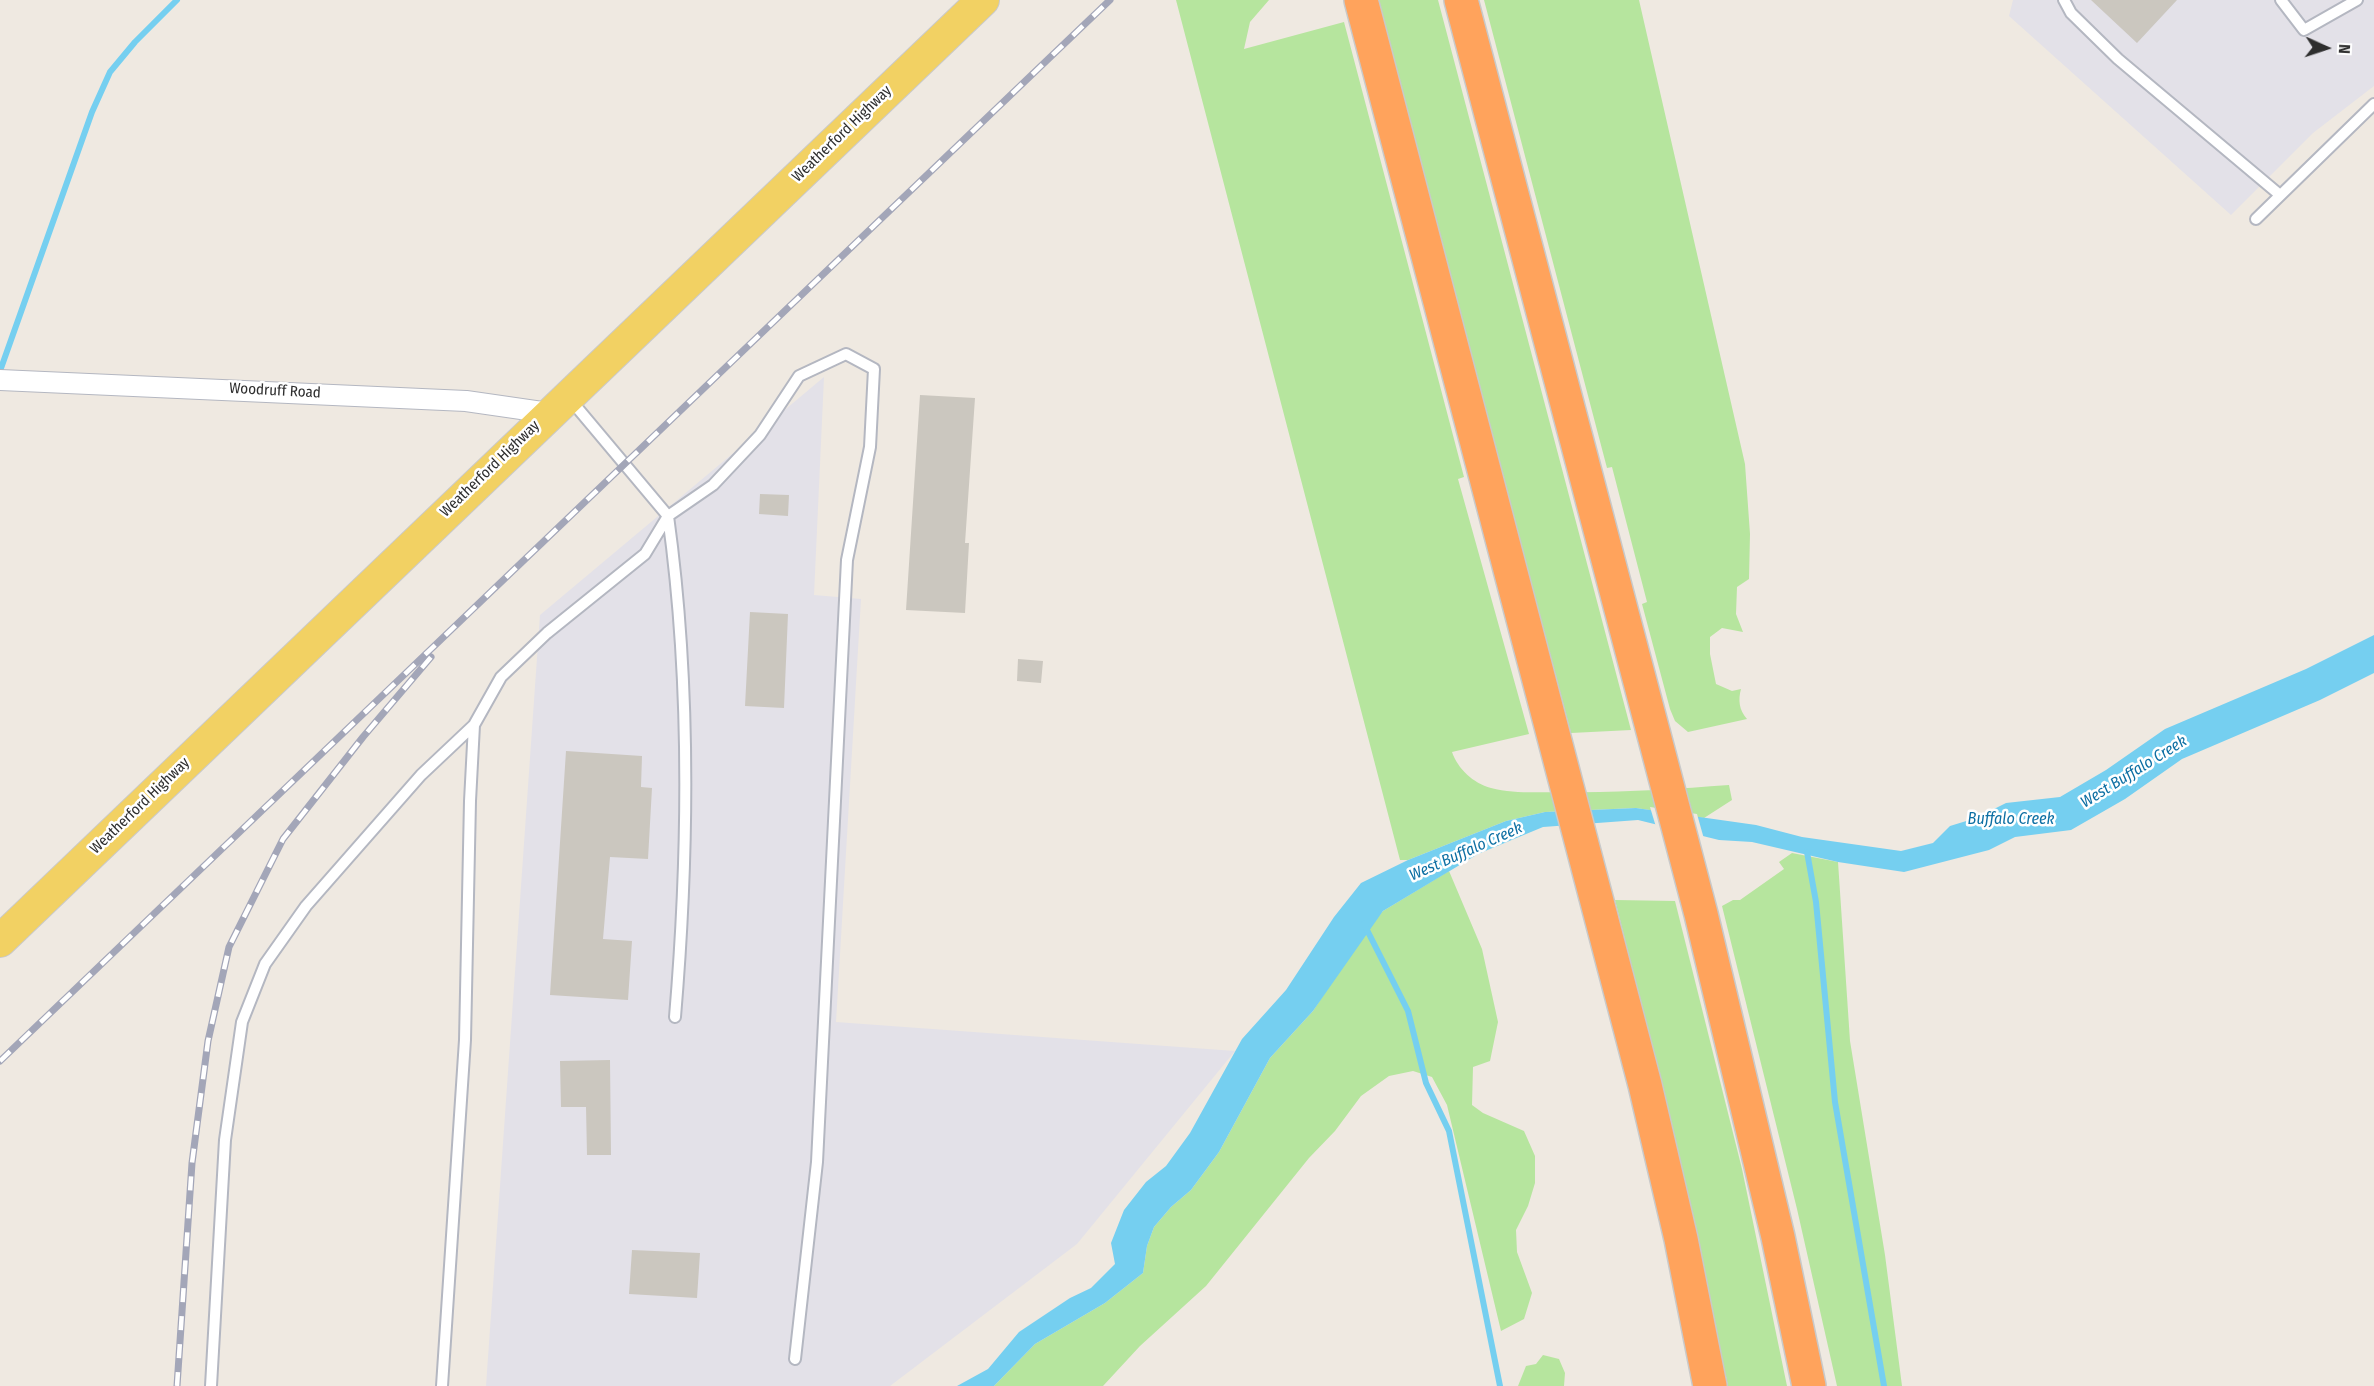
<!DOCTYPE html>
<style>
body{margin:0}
#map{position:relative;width:2374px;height:1386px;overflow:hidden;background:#efe9e1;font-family:"Fira Sans Condensed",sans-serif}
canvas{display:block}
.north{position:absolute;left:2296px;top:18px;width:60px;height:60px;-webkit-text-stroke:4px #fff;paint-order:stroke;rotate:93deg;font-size:16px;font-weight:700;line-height:24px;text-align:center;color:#2e2e2e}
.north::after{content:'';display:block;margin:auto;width:21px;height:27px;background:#2e2e2e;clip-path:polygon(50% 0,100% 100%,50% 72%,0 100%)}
</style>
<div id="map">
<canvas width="2374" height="1386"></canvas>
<div class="north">N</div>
</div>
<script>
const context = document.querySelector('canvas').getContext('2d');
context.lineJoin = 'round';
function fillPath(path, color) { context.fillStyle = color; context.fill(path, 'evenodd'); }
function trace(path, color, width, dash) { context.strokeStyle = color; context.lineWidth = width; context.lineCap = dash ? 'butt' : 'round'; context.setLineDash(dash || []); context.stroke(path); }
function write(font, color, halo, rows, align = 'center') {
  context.font = font + ' "Fira Sans Condensed",sans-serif'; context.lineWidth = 5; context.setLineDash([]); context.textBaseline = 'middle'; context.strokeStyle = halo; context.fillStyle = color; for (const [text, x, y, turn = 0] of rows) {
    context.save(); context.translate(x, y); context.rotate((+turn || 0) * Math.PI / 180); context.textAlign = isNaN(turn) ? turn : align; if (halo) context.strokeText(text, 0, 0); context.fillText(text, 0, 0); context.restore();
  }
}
const industrial = new Path2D(`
 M 2013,0 L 2374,0 L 2374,86 L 2313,133 L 2231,215 L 2009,16 Z
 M 824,377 L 814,595 L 861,599 L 836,1022 L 1235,1051 L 1077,1244 L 890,1386 L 486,1386 L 540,615 Z`);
const green = new Path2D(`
 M 1176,0 L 1269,0 L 1250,22 L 1244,49 L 1344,22 L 1464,477 L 1458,479 L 1529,734 L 1452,752 C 1458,769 1473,783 1491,788 C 1514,794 1540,792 1564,792 C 1619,793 1674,789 1729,785 L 1732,800 L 1704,818 L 1636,808 L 1545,812 L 1506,821 L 1408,860 L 1400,860 Z
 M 1377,0 L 1438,0 L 1631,730 L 1571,733 Z
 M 1484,0 L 1639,0 L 1745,464 L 1750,534 L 1749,579 L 1737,587 L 1736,614 L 1743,632 L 1722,628 L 1710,637 L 1710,654 L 1716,684 L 1732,691 L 1741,689 C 1738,700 1739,710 1747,719 L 1688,732 L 1675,721 L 1670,709 L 1642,604 L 1647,602 L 1612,467 L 1607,468 Z
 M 1792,853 L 1838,862 L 1850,1041 L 1885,1255 L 1902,1386 L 1837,1386 L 1797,1209 L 1722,906 L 1733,900 L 1740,900 L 1784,869 L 1779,862 Z
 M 1449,871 L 1482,949 L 1498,1022 L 1490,1061 L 1473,1067 L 1472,1105 L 1483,1113 L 1524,1131 L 1535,1156 L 1535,1183 L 1528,1206 L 1516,1230 L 1517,1252 L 1532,1293 L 1524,1319 L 1501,1331 L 1447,1105 L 1432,1077 L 1413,1071 L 1389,1076 L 1361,1096 L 1335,1131 L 1309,1158 L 1206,1286 L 1140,1346 L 1103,1386 L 994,1386 L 1035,1344 L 1105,1303 L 1143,1273 L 1147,1246 L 1154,1227 L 1171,1207 L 1191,1190 L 1219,1152 L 1270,1058 L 1313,1011 L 1361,937 L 1383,911 Z
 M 1615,900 L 1675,901 L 1742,1169 L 1787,1386 L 1728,1386 L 1670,1119 Z
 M 1543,1355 L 1559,1359 L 1565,1373 L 1564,1386 L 1518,1386 L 1526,1366 L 1536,1364 Z`);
const water = new Path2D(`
 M 2374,635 L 2374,673 L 2320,700 L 2182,759 L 2125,799 L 2071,830 L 2015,837 L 1989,850 L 1904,872 L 1838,862 L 1752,842 L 1719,840 L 1638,820 L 1543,827 L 1478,854 L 1383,911 L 1313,1011 L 1270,1058 L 1219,1152 L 1191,1190 L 1171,1207 L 1154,1227 L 1147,1246 L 1143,1273 L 1105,1303 L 1035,1344 L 994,1386 L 957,1386 L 988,1369 L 1019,1332 L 1070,1298 L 1091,1288 L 1115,1264 L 1111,1243 L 1124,1210 L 1146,1182 L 1166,1166 L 1190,1133 L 1242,1039 L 1286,990 L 1334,917 L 1361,883 L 1408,860 L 1506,821 L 1545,812 L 1636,808 L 1756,825 L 1802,837 L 1901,851 L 1933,843 L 1950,826 L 1976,818 L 2006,803 L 2060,797 L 2106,770 L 2165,729 L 2306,669 Z`);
const pier = new Path2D(`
 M 1650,807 L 1697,814 L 1704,839 L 1656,827 Z`);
const stream = new Path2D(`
 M 0,371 L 92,112 L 110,72 L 135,42 L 177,0
 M 1807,852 L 1816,902 L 1835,1102 L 1884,1386
 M 1364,924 L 1408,1011 L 1426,1083 L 1449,1131 L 1500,1386`);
const building = new Path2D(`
 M 2091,0 L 2177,0 L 2137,43 Z
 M 920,395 L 975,398 L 965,543 L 969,543 L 965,613 L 906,610 Z
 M 760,494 L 789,495 L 788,516 L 759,514 Z
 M 750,612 L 788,614 L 784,708 L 745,706 Z
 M 1018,659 L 1043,661 L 1041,683 L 1017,681 Z
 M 566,751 L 642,756 L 641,787 L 652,788 L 648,859 L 610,857 L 603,939 L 632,941 L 628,1000 L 550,995 Z
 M 610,1060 L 611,1155 L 587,1155 L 586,1107 L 561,1107 L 560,1061 Z
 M 632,1250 L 700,1253 L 697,1298 L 629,1294 Z`);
const service = new Path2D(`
 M 2064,0 L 2071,13 L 2118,59 L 2280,195
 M 2281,0 L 2304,30 L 2357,0
 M 2256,219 L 2374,104
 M 569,398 L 668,516 L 713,485 L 760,435 L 799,376 L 846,354 L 874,369 L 870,447 L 847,560 L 817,1162 L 795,1359
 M 668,516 C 691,681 689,851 675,1017
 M 211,1386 L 225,1140 L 242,1022 L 265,964 L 306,906 L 421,775 L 474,725
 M 442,1386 L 465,1040 L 470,801 L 474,725 L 501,677 L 547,633 L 645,554 L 668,516`);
const minor = new Path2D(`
 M 0,380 L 466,401 L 549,413`);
const primary = new Path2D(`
 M 0,941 L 983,0`);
const motorway = new Path2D(`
 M 1361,0 L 1645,1085 L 1681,1239 L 1710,1386
 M 1461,0 L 1701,914 L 1778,1237 L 1809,1386`);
const rail = new Path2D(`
 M 0,1061 L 1110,0
 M 177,1386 L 192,1163 L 208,1041 L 229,947 L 283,839 L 363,737 L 431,657`);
const streetNames = [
 ["Weatherford Highway",842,134,-44],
 ["Woodruff Road",275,391,3],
 ["Weatherford Highway",490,469,-44],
 ["Weatherford Highway",140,806,-44]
];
const waterNames = [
 ["West Buffalo Creek",2134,772,-32],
 ["Buffalo Creek",2011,820],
 ["West Buffalo Creek",1466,852,-24]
];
fillPath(industrial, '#e3e1e8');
fillPath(green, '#b6e59e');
fillPath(water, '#75cff0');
fillPath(pier, '#efe9e1');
trace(stream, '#75cff0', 6);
fillPath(building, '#cbc7bf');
trace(service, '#b4b7c1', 14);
trace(minor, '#b4b7c1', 22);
trace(primary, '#c9c9c9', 34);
trace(motorway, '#c9c9c9', 36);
trace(service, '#fff', 10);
trace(minor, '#fff', 20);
trace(primary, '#f2d163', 32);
trace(motorway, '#ffa35c', 33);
trace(rail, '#a3a6b8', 7);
trace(rail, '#fff', 4.5, [14]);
write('15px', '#2e2e2e', '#fff', streetNames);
write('italic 16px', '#0d6fa3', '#fff', waterNames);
</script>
